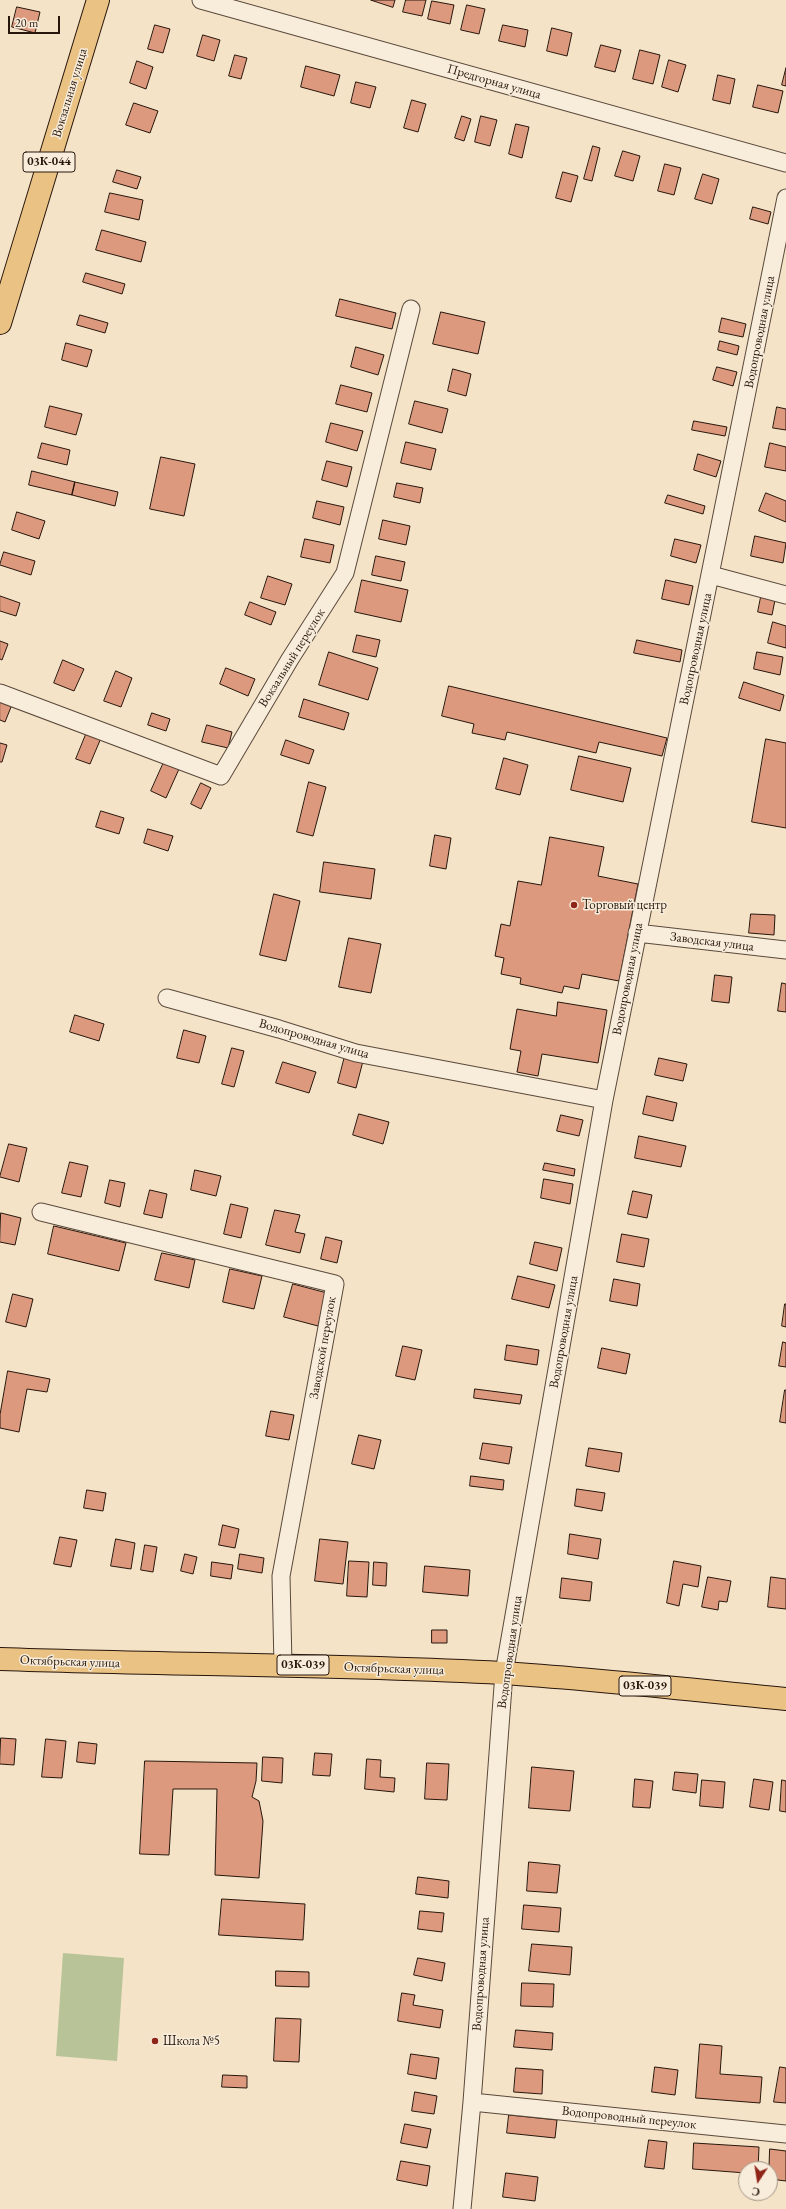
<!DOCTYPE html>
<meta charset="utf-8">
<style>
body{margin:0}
#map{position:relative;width:786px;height:2209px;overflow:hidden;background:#f4e3c7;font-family:"EB Garamond",serif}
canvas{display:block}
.north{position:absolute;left:738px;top:2161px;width:40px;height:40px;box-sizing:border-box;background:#f8eddb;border:1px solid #a49788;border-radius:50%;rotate:192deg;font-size:11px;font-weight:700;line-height:16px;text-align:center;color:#27160c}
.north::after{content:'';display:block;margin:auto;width:14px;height:18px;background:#8f2418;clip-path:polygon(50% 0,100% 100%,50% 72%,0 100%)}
.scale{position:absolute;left:8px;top:16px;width:52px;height:18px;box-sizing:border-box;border:2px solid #27160c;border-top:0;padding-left:5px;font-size:12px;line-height:14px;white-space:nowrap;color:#27160c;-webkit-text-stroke:3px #f8eddb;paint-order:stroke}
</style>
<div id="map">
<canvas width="786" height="2209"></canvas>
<div class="north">С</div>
<div class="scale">20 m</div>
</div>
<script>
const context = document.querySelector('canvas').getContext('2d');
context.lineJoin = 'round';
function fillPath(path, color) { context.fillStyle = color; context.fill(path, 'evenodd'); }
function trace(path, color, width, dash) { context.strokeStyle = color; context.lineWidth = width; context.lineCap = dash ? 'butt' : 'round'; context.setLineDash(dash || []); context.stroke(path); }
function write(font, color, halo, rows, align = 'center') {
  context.font = font + ' "EB Garamond",serif'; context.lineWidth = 3; context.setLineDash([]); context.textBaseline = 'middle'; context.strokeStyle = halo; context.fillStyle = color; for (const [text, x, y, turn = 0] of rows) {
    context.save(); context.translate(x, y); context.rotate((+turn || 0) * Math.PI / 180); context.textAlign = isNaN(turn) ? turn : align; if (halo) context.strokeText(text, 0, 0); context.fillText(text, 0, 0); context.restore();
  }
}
const green = new Path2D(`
 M 63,1953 L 124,1958 L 117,2061 L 56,2056 Z`);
const building = new Path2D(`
 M 371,0 L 395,0 L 393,7 Z
 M 406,0 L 426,0 L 422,16 L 403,12 Z
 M 432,1 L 454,5 L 450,24 L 428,19 Z
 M 467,5 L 485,9 L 479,34 L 461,30 Z
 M 17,7 L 40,12 L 35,33 L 12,27 Z
 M 155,25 L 170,29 L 163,53 L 148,49 Z
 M 503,25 L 528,30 L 525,47 L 499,41 Z
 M 552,28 L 572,33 L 567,56 L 547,51 Z
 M 203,35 L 220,40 L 214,61 L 197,56 Z
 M 601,45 L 621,50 L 615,72 L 595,67 Z
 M 640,50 L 660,55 L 653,84 L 633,79 Z
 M 235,55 L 247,58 L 241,79 L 229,76 Z
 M 669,60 L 686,65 L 678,92 L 662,87 Z
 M 137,61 L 153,67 L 146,89 L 130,83 Z
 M 306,66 L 340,75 L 334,96 L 301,87 Z
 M 786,68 L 786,86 L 782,85 Z
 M 718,75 L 735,79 L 730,104 L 713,100 Z
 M 356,82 L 376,87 L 370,108 L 351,103 Z
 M 758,85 L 783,91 L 778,113 L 753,107 Z
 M 412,100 L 426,104 L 418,132 L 404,128 Z
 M 134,103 L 158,111 L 150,133 L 126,125 Z
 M 462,116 L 471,119 L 464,141 L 455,138 Z
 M 481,116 L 497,120 L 490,146 L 475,142 Z
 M 516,124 L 529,127 L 522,158 L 509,154 Z
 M 593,146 L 600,148 L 592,181 L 584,179 Z
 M 623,151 L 640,156 L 633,181 L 615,176 Z
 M 665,164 L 681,168 L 674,195 L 658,191 Z
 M 117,170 L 141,177 L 137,189 L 113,182 Z
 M 563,172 L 578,176 L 571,202 L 556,198 Z
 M 703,174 L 719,179 L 712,204 L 695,199 Z
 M 110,193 L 143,200 L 139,220 L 105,212 Z
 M 753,207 L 771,212 L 768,224 L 750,219 Z
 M 102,230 L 146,242 L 141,262 L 96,250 Z
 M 86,273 L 125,284 L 122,294 L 83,282 Z
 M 340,299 L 396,313 L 392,329 L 336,316 Z
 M 441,312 L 485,322 L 478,354 L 433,344 Z
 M 80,315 L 108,323 L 105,333 L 77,325 Z
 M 722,318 L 746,324 L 743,337 L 719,332 Z
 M 720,341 L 739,346 L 737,355 L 718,350 Z
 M 66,343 L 92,350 L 87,367 L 62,360 Z
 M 356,347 L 384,355 L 378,375 L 351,367 Z
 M 717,367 L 737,372 L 733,386 L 713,380 Z
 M 453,369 L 471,374 L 466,396 L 448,391 Z
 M 341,385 L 372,393 L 367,412 L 336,404 Z
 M 415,401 L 448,409 L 442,433 L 409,424 Z
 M 50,406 L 82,414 L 76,435 L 45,427 Z
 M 777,407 L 786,409 L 786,430 L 773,428 Z
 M 694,421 L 727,427 L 725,436 L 692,430 Z
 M 331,423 L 363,431 L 357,451 L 326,442 Z
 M 406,442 L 436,449 L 431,470 L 401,463 Z
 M 42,443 L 70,450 L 67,465 L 38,458 Z
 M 770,443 L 786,447 L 786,471 L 765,467 Z
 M 698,454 L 721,461 L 716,477 L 694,470 Z
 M 161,457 L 195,464 L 184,516 L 150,509 Z
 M 327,461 L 352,467 L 347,487 L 322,480 Z
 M 32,471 L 75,482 L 72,495 L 29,485 Z
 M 75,482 L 118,492 L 115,506 L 72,495 Z
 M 397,483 L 423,488 L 420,503 L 394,497 Z
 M 766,493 L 786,501 L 786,522 L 759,511 Z
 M 668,495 L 705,506 L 703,514 L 665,503 Z
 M 317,501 L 344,507 L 340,525 L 313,518 Z
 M 17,512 L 45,521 L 39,539 L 12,530 Z
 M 383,520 L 410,526 L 406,545 L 379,539 Z
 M 755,536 L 786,543 L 783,563 L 751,556 Z
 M 305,539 L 334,545 L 330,563 L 301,557 Z
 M 675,539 L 701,545 L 696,563 L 671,556 Z
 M 4,552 L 35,561 L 31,575 L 0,565 Z
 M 376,556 L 405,562 L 401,581 L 372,575 Z
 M 268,576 L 292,584 L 285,605 L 261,598 Z
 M 362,580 L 408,590 L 401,622 L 355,612 Z
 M 666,580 L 693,586 L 689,605 L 662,599 Z
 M 0,596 L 20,603 L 16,616 L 0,611 Z
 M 761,597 L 775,600 L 772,615 L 758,612 Z
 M 250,602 L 276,612 L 271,625 L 245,615 Z
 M 773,622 L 786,626 L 786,648 L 768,643 Z
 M 357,635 L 380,640 L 376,657 L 353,652 Z
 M 637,640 L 682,650 L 680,662 L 634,653 Z
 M 0,641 L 8,644 L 2,660 L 0,659 Z
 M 329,652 L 378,668 L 368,700 L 319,685 Z
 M 757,652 L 783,657 L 780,675 L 754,669 Z
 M 63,660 L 84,669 L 74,691 L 54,683 Z
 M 226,668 L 255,679 L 248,696 L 220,684 Z
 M 116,671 L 132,678 L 121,707 L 104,701 Z
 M 744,682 L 784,695 L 780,711 L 739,698 Z
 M 449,686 L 667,738 L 662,756 L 599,742 L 596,753 L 507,732 L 505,740 L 472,733 L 474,724 L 442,716 Z
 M 0,698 L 13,702 L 5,722 L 0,720 Z
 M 304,699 L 349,713 L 344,730 L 299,717 Z
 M 152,713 L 170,719 L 166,731 L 148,725 Z
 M 207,725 L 232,732 L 228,748 L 202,742 Z
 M 87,732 L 101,738 L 90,764 L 76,759 Z
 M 766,739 L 786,743 L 786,828 L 752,822 Z
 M 286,740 L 314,750 L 309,764 L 281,755 Z
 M 0,743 L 7,745 L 2,762 L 0,762 Z
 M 579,756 L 631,768 L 623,802 L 571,790 Z
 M 504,758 L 528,765 L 520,795 L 496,789 Z
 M 164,762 L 179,769 L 166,798 L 151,791 Z
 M 309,782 L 326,787 L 313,836 L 297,832 Z
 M 201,783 L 211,788 L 201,809 L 191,804 Z
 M 101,811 L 124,818 L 119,834 L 96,827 Z
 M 148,829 L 173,836 L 168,851 L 144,843 Z
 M 435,835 L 451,838 L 446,869 L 430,866 Z
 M 550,837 L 604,847 L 598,876 L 638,884 L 619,981 L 582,974 L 579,989 L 564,986 L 562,993 L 520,984 L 521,978 L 501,974 L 504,958 L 495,956 L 501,924 L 510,926 L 518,881 L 541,885 Z
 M 324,862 L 375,869 L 371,899 L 320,892 Z
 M 274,894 L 300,901 L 286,961 L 260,955 Z
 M 751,914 L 775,915 L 774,935 L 749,933 Z
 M 349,938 L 381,944 L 371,993 L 339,987 Z
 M 715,975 L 732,977 L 729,1003 L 712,1001 Z
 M 782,983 L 786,984 L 786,1012 L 778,1011 Z
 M 558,1002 L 607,1010 L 598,1063 L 542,1054 L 538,1076 L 517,1072 L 521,1051 L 510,1049 L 517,1009 L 556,1016 Z
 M 75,1015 L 104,1024 L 99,1041 L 70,1032 Z
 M 184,1030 L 206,1036 L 199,1063 L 177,1058 Z
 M 232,1048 L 244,1051 L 234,1087 L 222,1084 Z
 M 345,1056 L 363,1061 L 356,1088 L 338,1083 Z
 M 659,1058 L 687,1064 L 683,1081 L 655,1075 Z
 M 283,1062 L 316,1072 L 309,1093 L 276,1083 Z
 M 647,1096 L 677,1103 L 673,1121 L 643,1114 Z
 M 359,1114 L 389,1122 L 383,1144 L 353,1135 Z
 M 561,1115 L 583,1120 L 579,1136 L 557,1131 Z
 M 639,1136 L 686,1146 L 681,1167 L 635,1158 Z
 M 9,1144 L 27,1148 L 19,1182 L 0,1177 Z
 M 70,1162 L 88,1166 L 81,1197 L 62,1193 Z
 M 545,1163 L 575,1169 L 574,1176 L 543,1170 Z
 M 195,1170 L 221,1176 L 216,1196 L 191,1190 Z
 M 544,1179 L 573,1184 L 570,1204 L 541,1198 Z
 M 110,1180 L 125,1183 L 120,1207 L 105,1203 Z
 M 150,1190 L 167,1194 L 162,1218 L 144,1214 Z
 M 633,1191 L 652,1195 L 647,1218 L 628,1214 Z
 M 231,1204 L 248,1208 L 241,1238 L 224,1234 Z
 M 275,1210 L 300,1215 L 295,1232 L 305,1234 L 300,1253 L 266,1245 Z
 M 1,1213 L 21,1218 L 15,1245 L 0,1242 Z
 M 54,1226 L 126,1243 L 119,1271 L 48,1254 Z
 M 622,1234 L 649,1239 L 644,1267 L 617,1262 Z
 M 326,1237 L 342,1241 L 337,1263 L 321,1259 Z
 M 535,1242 L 562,1248 L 557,1271 L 530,1264 Z
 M 162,1253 L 195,1260 L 189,1288 L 155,1280 Z
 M 230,1269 L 262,1276 L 254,1309 L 223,1302 Z
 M 518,1276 L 555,1285 L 549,1308 L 512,1299 Z
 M 614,1279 L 640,1284 L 637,1306 L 610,1301 Z
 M 293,1284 L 327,1293 L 318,1326 L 284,1317 Z
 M 13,1294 L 33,1299 L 26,1327 L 6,1322 Z
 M 785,1304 L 786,1304 L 786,1327 L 782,1326 Z
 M 783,1342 L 786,1343 L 786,1367 L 779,1366 Z
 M 507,1345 L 539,1350 L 537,1365 L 505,1360 Z
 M 403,1346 L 422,1350 L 415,1380 L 396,1376 Z
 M 602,1348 L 630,1354 L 626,1374 L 598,1368 Z
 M 8,1371 L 50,1379 L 47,1392 L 27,1389 L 19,1432 L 0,1428 L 0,1415 Z
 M 475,1389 L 522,1395 L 520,1404 L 474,1398 Z
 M 785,1390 L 786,1390 L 786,1423 L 780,1422 Z
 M 271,1411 L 294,1415 L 289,1440 L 266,1436 Z
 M 359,1435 L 381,1440 L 374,1469 L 352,1464 Z
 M 483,1443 L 512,1447 L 509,1464 L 480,1459 Z
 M 589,1448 L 622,1453 L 619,1472 L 586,1466 Z
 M 471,1476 L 504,1480 L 503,1490 L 470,1486 Z
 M 577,1489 L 605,1493 L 602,1511 L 575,1506 Z
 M 87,1490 L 106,1493 L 103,1511 L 84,1508 Z
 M 223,1525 L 239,1529 L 235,1548 L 219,1545 Z
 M 570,1534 L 601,1539 L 598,1559 L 568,1554 Z
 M 60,1537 L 77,1540 L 71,1567 L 54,1564 Z
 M 116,1539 L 135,1543 L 131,1569 L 111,1566 Z
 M 320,1539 L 348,1542 L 343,1584 L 315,1581 Z
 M 145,1545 L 157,1547 L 153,1572 L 141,1570 Z
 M 185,1554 L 197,1557 L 193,1574 L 181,1571 Z
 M 240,1554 L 264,1558 L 262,1573 L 238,1569 Z
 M 349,1561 L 369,1562 L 367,1597 L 347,1596 Z
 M 674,1561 L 701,1566 L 698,1587 L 683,1584 L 679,1606 L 667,1603 Z
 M 212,1562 L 233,1565 L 231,1579 L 211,1576 Z
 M 374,1562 L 387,1563 L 386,1586 L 373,1585 Z
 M 425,1566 L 470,1570 L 468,1596 L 423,1592 Z
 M 708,1577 L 731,1581 L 727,1602 L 719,1601 L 718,1610 L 702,1607 Z
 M 771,1577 L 786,1579 L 786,1609 L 768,1607 Z
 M 562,1578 L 592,1582 L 590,1601 L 560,1598 Z
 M 432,1630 L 447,1630 L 447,1643 L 432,1643 Z
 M 1,1738 L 16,1739 L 14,1765 L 0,1764 Z
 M 46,1739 L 66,1741 L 62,1778 L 42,1777 Z
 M 79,1742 L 97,1744 L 95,1764 L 77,1762 Z
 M 315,1753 L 332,1754 L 330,1776 L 313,1775 Z
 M 263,1757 L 283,1758 L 282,1783 L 262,1781 Z
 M 367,1759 L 381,1760 L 380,1777 L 395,1778 L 394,1792 L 365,1789 Z
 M 145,1761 L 257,1763 L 256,1781 L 252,1797 L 259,1801 L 263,1821 L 259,1878 L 215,1875 L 217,1789 L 173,1789 L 169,1855 L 140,1854 Z
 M 427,1763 L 449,1764 L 447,1800 L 425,1799 Z
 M 532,1767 L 574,1771 L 570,1811 L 529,1808 Z
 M 675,1772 L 698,1774 L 696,1793 L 673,1790 Z
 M 635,1779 L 653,1781 L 650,1808 L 633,1807 Z
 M 754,1779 L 773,1782 L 769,1810 L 750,1807 Z
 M 702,1780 L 725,1782 L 723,1808 L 700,1806 Z
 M 782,1780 L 786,1781 L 786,1812 L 780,1811 Z
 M 529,1862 L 560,1865 L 557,1893 L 527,1891 Z
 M 418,1877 L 449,1881 L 448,1898 L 416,1894 Z
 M 222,1899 L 305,1904 L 303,1940 L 219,1935 Z
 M 524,1905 L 561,1908 L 559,1932 L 522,1929 Z
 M 420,1911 L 444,1913 L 442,1932 L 418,1929 Z
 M 532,1944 L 572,1947 L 570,1975 L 529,1971 Z
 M 418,1958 L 445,1963 L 442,1981 L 414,1975 Z
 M 276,1971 L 309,1972 L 309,1987 L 276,1986 Z
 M 522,1983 L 554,1984 L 553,2007 L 521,2006 Z
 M 402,1993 L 415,1995 L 413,2005 L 443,2010 L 440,2028 L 398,2021 Z
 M 276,2018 L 301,2019 L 299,2062 L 274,2061 Z
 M 516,2030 L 553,2033 L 552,2050 L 514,2047 Z
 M 700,2044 L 722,2046 L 720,2074 L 762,2077 L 760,2103 L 696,2098 Z
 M 411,2054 L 439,2058 L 436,2079 L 408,2074 Z
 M 655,2067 L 678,2070 L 675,2095 L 652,2092 Z
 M 780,2067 L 786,2068 L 786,2103 L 774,2102 Z
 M 516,2068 L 543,2070 L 542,2094 L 514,2092 Z
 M 223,2075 L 247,2076 L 247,2088 L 222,2087 Z
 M 415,2092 L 437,2096 L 434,2114 L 412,2111 Z
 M 509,2115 L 557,2120 L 555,2138 L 507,2133 Z
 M 405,2124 L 431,2129 L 427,2148 L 401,2143 Z
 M 649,2140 L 667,2142 L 664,2169 L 645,2167 Z
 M 694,2143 L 759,2147 L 758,2169 L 746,2169 L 746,2173 L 693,2169 Z
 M 770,2149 L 786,2151 L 786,2181 L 770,2179 L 769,2169 Z
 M 401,2161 L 430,2166 L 427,2186 L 397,2180 Z
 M 506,2173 L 538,2177 L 535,2201 L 503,2197 Z`);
const minor = new Path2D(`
 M 201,0 L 786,163
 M 711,575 L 786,595
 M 0,693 L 221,776 L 290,659 L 345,573 L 411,309
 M 637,933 L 786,950
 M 167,998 L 279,1029 L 356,1053 L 604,1100
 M 41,1212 L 335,1284 L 281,1576 L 283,1665
 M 472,2102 L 786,2134
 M 462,2209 L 472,2102 L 504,1673 L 604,1100 L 786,198`);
const primary = new Path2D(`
 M 0,323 L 98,0
 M 0,1659 C 167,1665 335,1664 502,1673 C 597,1679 692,1690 786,1699`);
const markers = [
 [574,905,4,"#8f2418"],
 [155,2041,4,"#8f2418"]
];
const shields = [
 [49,162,52],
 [303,1665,52],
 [645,1686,52]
];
const shieldNames = [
 ["03К-044",49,162],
 ["03К-039",303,1665],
 ["03К-039",645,1686]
];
const streetNames = [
 ["Предгорная улица",494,82,16],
 ["Вокзальная улица",70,93,-73],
 ["Водопроводная улица",760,332,-79],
 ["Водопроводная улица",696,649,-78],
 ["Вокзальный переулок",292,658,-58],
 ["Заводская улица",712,942,7],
 ["Водопроводная улица",628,979,-79],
 ["Водопроводная улица",314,1039,16],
 ["Водопроводная улица",564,1332,-80],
 ["Заводской переулок",323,1348,-80],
 ["Водопроводная улица",510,1652,-82],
 ["Октябрьская улица",70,1662,2],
 ["Октябрьская улица",394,1669,2],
 ["Водопроводная улица",481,1974,-86],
 ["Водопроводный переулок",629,2118,6]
];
const poiNames = [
 ["Торговый центр",582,905],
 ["Школа №5",163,2041]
];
fillPath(green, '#b8c498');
fillPath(building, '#dd997e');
trace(building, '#27160c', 1);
trace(minor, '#5a493b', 19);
trace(primary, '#27160c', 24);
trace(minor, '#f8eddb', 17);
trace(primary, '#eac284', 22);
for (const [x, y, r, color] of markers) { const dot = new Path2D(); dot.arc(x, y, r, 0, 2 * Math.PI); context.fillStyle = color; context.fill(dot); trace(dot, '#f8eddb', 1.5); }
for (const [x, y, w] of shields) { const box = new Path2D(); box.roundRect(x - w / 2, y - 10, w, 20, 3); context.fillStyle = '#f8eddb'; context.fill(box); trace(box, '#27160c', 1); }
write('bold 12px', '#27160c', null, shieldNames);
write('13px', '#27160c', '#f8eddb', streetNames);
write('13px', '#27160c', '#f8eddb', poiNames, 'left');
</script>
